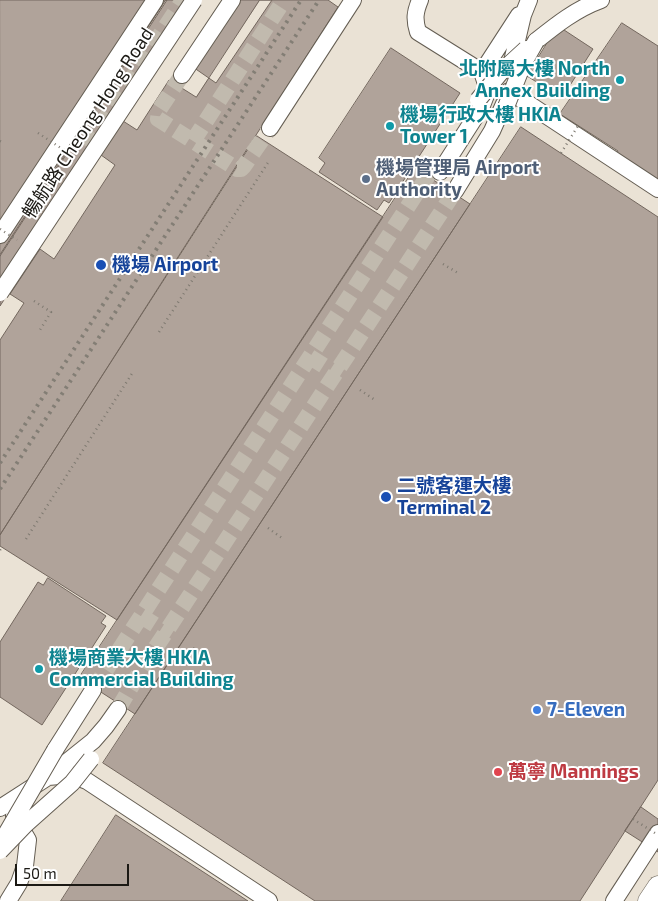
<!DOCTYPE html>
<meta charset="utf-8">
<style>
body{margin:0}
#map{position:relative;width:658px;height:901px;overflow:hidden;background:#eae2d5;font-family:"Exo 2",sans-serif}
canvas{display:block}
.scale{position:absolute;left:15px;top:864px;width:114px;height:22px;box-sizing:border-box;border:2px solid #1b1914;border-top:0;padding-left:6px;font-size:15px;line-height:18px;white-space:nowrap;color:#1b1914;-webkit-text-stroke:4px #fff;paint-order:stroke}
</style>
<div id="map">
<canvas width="658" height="901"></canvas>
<div class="scale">50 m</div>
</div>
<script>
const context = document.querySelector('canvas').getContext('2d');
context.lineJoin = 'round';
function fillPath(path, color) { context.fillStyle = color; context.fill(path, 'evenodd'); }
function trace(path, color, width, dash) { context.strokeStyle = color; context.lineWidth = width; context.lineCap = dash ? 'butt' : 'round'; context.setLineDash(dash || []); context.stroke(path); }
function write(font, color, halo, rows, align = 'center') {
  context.font = font + ' "Exo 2","Noto Sans TC",sans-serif'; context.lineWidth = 4; context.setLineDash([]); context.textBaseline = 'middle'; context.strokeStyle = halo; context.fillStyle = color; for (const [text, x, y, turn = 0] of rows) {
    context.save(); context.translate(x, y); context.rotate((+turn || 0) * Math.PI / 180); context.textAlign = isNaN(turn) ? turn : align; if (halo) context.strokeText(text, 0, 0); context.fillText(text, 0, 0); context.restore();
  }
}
const building = new Path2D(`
 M 0,0 L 167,0 L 0,256 Z
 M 166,0 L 201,0 L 0,306 L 0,255 Z
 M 229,0 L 272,0 L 216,83 L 187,63 Z
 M 260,0 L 328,0 L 338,7 L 0,535 L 0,340 L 24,303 L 10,294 L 40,249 L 54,259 L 115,165 L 101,155 L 123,121 L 137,130 L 169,80 L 196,97 Z
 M 622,23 L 658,46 L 658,180 L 617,153 L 618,151 L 560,114 Z
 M 558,26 L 593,49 L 562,98 L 527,76 Z
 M 391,48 L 460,93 L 389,203 L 384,200 L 377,210 L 319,172 L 325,163 L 319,158 Z
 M 521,127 L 658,217 L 658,780 L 580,901 L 315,901 L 103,763 Z
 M 257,136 L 383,217 L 117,620 L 0,546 L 0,535 Z
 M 415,168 L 470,204 L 135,714 L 79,678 Z
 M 48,578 L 106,616 L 101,623 L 106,626 L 42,725 L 0,697 L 0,642 L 38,582 L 43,585 Z
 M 641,807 L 658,819 L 658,852 L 625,831 Z
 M 116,815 L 128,823 L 248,901 L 61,901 Z`);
const minorTunnel = new Path2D(`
 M 182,75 L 159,110 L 158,119 L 237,169 L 241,169 L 244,166 L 270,128
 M 193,141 L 284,0
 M 87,147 L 183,0
 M 310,357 L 340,376
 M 141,616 L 171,635
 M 93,690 L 429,174
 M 118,709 L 141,670 L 455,191`);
const path = new Path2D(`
 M 0,141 L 2,142
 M 443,264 L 458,273
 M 34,301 L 51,312 L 40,330
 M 159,332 L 269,161
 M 360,390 L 375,400
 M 268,528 L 282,538
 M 26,539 L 133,372
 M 0,550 L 2,547
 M 193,648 L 206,657`);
const minor = new Path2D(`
 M 420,0 C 415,12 414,19 418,32 L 482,72
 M 536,41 C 556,25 576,9 601,0
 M 510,70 L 523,15 L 529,0
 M 482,72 L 519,15
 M 182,75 L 232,0
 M 509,91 L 658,189
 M 270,128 L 353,0
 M 440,172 L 481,108 L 488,90 L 482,72
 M 455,191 L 492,131 L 504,104
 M 0,235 L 155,0
 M 55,750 L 93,690
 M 48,777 L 93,741 L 106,726 L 118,709
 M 0,808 L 48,777 L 71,775 L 87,781 L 269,901
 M 8,901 L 19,883 L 25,866 L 28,840 L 14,816
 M 614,901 L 658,833`);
const major = new Path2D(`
 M 648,901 L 658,886`);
const rail = new Path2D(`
 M 0,463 L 301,0
 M 0,489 L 319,0`);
const pathBridge = new Path2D(`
 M 38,133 L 73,156
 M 561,153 L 578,126
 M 0,229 L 17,240
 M 633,819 L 658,835`);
const minorBridge = new Path2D(`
 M 478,100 L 501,72 L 526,49
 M 502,117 L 523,64 L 536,41
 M 0,293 L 194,0
 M 2,841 L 55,750
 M 0,851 L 26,824 L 72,783 L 91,759`);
const markers = [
 [620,80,5,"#0f9aa8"],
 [390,126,5,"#0f9aa8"],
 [366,179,5,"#5c6f8a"],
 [101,265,6,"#1a4fb4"],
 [386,497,6,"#1a4fb4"],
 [39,669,5,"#0f9aa8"],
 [537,710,5,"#3f7fe0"],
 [498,772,5,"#e0444e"]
];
const cultureNames = [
 ["北附屬大樓 North",610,69,"right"],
 ["Annex Building",610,91,"right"],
 ["機場行政大樓 HKIA",400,115],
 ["Tower 1",400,137],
 ["機場商業大樓 HKIA",49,658],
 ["Commercial Building",49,680]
];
const streetNames = [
 ["暢航路 Cheong Hong Road",88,123,-57]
];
const serviceNames = [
 ["機場管理局 Airport",376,168],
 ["Authority",376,190]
];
const transitNames = [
 ["機場 Airport",112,265],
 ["二號客運大樓",397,486],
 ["Terminal 2",397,508]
];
const shopNames = [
 ["7-Eleven",547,710]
];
const healthNames = [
 ["萬寧 Mannings",508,772]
];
fillPath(building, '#b0a39a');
trace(building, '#73675e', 1);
trace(minorTunnel, '#c1baae', 16, [16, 8]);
trace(minor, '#645d52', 18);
trace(major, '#645d52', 21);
trace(path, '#7e7970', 2.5, [1, 4]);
trace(minor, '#fff', 16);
trace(major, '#fff', 20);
trace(rail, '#837e75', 4, [2.5, 5]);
trace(minorBridge, '#645d52', 18, []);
trace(pathBridge, '#7e7970', 2.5, [1, 4]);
trace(minorBridge, '#fff', 16);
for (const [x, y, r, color] of markers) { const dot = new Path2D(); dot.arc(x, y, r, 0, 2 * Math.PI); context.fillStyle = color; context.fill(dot); trace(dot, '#fff', 2); }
write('bold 19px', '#0d838f', '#fff', cultureNames, 'left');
write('19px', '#1b1914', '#fff', streetNames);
write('bold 19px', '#4e5e75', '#fff', serviceNames, 'left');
write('bold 19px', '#164399', '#fff', transitNames, 'left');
write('bold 19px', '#366cbe', '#fff', shopNames, 'left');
write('bold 19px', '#be3a42', '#fff', healthNames, 'left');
</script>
